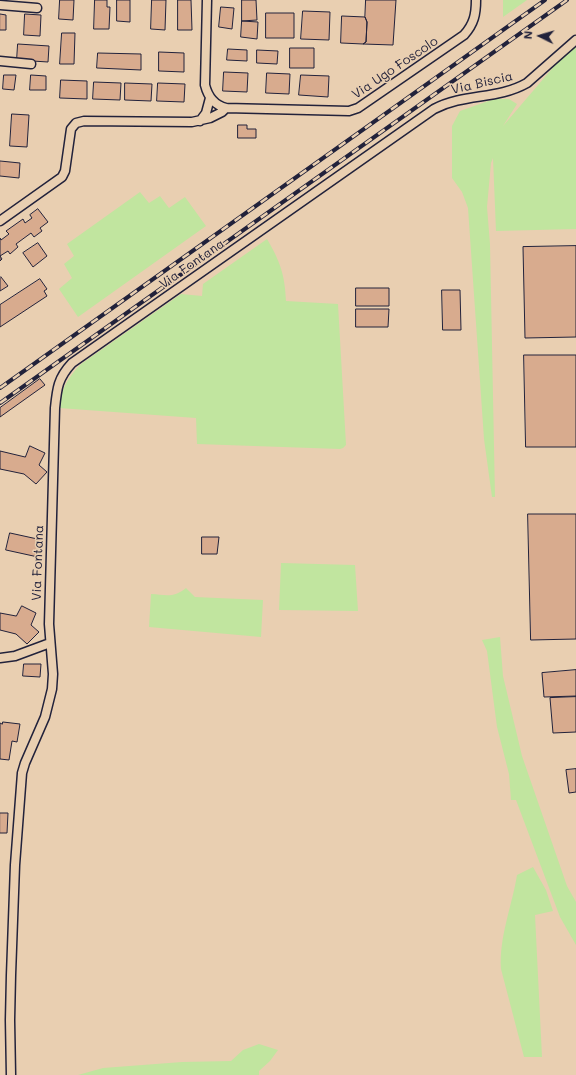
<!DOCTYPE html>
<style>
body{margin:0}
#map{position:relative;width:576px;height:1075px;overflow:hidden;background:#e9cfb1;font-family:Mali,sans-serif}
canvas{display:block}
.north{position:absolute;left:520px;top:16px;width:40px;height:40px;-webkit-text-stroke:3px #e9cfb1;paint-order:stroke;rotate:275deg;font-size:11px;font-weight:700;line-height:16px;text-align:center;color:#22223b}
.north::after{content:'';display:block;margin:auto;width:14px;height:18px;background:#22223b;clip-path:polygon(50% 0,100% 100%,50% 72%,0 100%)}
</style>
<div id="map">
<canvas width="576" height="1075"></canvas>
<div class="north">N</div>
</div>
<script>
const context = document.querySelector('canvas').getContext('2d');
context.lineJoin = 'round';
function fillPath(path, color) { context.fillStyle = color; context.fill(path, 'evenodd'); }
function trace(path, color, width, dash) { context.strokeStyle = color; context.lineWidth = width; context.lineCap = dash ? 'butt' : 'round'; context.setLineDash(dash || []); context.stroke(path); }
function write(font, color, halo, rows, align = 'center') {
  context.font = font + ' Mali,sans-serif'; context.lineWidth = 3; context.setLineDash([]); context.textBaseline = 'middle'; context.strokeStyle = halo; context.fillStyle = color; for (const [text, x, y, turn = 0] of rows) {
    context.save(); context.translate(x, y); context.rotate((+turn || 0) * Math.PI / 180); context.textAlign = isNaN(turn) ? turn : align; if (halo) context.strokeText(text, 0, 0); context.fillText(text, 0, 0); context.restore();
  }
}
const green = new Path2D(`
 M 503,0 L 527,0 L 503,17 Z
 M 576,46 L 576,229 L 496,231 L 493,158 L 491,163 L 487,207 L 490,244 L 495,497 L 492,497 L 484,439 L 468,208 L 462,192 L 452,178 L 452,126 L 460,111 L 494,99 L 509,99 L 517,104 L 503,126 L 562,57 Z
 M 140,192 L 149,203 L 160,196 L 169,208 L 185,197 L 206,226 L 78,317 L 59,289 L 72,278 L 64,264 L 74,256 L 67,244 Z
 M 267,239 C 280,261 285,275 286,301 L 338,304 L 346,445 L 343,448 L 340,449 L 197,444 L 196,418 L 59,408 C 60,390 69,376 81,364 L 181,294 L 202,296 L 203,284 Z
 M 281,563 L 355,565 L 358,611 L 279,610 Z
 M 186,588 L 195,597 L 263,600 L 261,637 L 149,627 L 151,594 C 166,595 174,598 186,588 Z
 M 500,637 L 503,676 L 522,756 L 567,886 L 576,902 L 576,945 L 560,917 L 516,800 L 511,800 L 509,774 L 497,727 L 487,651 L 482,640 Z
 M 533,867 L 546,890 L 553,911 L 535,915 L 542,1057 L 524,1057 L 501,969 C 499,937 512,906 517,875 Z
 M 259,1044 L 278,1050 L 270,1061 L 259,1071 L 259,1075 L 78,1075 L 103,1068 L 182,1062 L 231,1061 L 243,1050 Z`);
const building = new Path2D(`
 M 60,0 L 74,0 L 73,20 L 59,19 Z
 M 95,0 L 107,0 L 107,7 L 110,7 L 109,29 L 94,29 Z
 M 117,0 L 130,0 L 130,22 L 117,21 Z
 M 152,0 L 166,0 L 165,30 L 151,29 Z
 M 178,0 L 191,0 L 192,30 L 178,30 Z
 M 242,0 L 256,0 L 257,20 L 242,21 Z
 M 366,0 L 396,0 L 393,45 L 363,44 L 366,42 L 367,22 L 365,17 Z
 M 221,7 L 234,8 L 232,29 L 219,27 Z
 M 303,11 L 330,12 L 329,40 L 301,39 Z
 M 266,13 L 294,13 L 294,38 L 266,38 Z
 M 0,14 L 6,15 L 6,30 L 0,30 Z
 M 25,14 L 41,15 L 40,36 L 24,35 Z
 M 342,16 L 365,17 L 367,22 L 366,42 L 363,44 L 341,43 Z
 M 242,21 L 258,22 L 257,39 L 241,37 Z
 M 62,33 L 75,33 L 74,64 L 60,64 Z
 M 18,44 L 49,46 L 48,62 L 17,60 Z
 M 290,48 L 314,48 L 314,68 L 290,68 Z
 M 228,49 L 247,50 L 247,61 L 227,60 Z
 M 257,50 L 278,51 L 277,64 L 257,63 Z
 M 159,52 L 184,53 L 184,72 L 159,71 Z
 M 98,53 L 141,54 L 141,70 L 97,68 Z
 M 224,72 L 248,73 L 247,92 L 223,91 Z
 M 267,73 L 290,74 L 289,94 L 266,93 Z
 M 4,75 L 16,75 L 14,90 L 3,89 Z
 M 31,75 L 46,76 L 46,90 L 30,90 Z
 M 301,75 L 329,76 L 328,97 L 299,95 Z
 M 61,80 L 87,81 L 87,99 L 60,98 Z
 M 94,82 L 121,83 L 120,100 L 93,99 Z
 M 125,83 L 152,84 L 151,101 L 125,100 Z
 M 158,83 L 185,84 L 184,102 L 157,101 Z
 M 12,114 L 29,115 L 27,147 L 10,146 Z
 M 238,125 L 247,125 L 247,129 L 256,129 L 256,138 L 238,138 Z
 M 0,161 L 20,163 L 19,178 L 0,176 Z
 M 38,209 L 48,222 L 40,228 L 42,231 L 34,237 L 31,233 L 16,244 L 18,247 L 10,254 L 8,251 L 0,256 L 2,259 L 0,261 L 0,238 L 1,240 L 9,234 L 6,231 L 23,219 L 25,223 L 32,218 L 30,215 Z
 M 38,243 L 47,256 L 33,267 L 23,253 Z
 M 576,246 L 576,337 L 525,338 L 523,247 Z
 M 1,277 L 8,286 L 0,291 L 0,278 Z
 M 40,279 L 47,289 L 44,291 L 47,296 L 0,327 L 0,305 Z
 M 356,288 L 389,288 L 389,306 L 356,306 Z
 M 442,290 L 460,290 L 461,330 L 443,330 Z
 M 356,309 L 389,309 L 388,327 L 356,327 Z
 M 524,355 L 576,355 L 576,447 L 526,447 Z
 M 40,379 L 45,385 L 0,417 L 0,408 Z
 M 30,446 L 45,453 L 39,465 L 47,472 L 36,484 L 24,474 L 0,469 L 0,451 L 25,457 Z
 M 528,514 L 576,514 L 576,639 L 531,640 Z
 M 10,533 L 42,540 L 38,557 L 6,550 Z
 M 202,537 L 219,537 L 217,554 L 202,554 Z
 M 22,606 L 36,613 L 31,625 L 39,632 L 27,644 L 16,634 L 0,630 L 0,613 L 16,616 Z
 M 24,664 L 41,664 L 40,677 L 23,676 Z
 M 576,670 L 576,696 L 544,697 L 542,673 Z
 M 576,697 L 576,732 L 553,733 L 550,698 Z
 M 3,722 L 20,724 L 17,742 L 12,741 L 9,760 L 0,759 L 0,723 L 2,724 Z
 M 576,769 L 576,792 L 569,793 L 566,770 Z
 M 0,813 L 8,813 L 7,833 L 0,833 Z`);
const street = new Path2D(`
 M 207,0 L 205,85 C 208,97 214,105 226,108 L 349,111 L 358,108 L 464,35 C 474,24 476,14 476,0
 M 0,5 L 37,8
 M 0,61 L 31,64
 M 200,121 L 206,113 L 210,98
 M 0,221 L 62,177 L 65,171 L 71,129 L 76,123 L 84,121 L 192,122 L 210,118 L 222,112 L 226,108
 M 0,658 L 15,656 L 50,643
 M 11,1075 L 10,1020 L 11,975 L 15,865 L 22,773 L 25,763 L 45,717 L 52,689 L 53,674 L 49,624 L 55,408 C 57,388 58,378 72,363 L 434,109 C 465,93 497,100 527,83 L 576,40`);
const rail = new Path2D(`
 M 0,388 L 545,0
 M 0,403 L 567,0`);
const streetNames = [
 ["Via Ugo Foscolo",395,68,-34],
 ["Via Biscia",482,83,-13],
 ["Via Fontana",192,264,-35],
 ["Via Fontana",38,563,-88]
];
fillPath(green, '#c1e59f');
fillPath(building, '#d8ab8e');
trace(building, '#22223b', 1);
trace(street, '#22223b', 11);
trace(street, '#e9cfb1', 8);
trace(rail, '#22223b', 4);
trace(rail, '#e9cfb1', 2.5, [8]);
write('13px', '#22223b', '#e9cfb1', streetNames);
</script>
